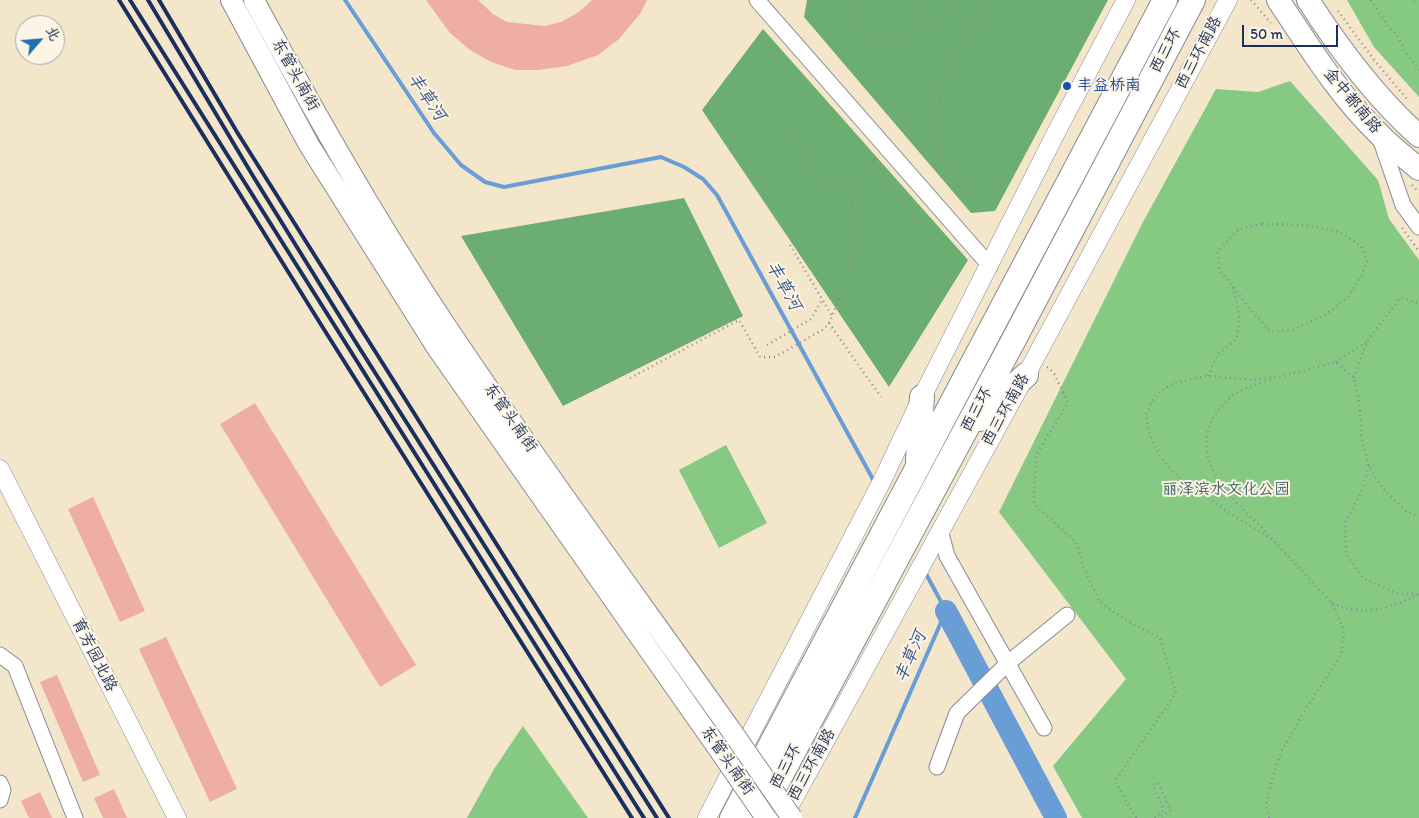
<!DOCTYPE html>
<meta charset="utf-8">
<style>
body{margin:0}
#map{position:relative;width:1419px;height:818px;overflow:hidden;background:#f4e6cb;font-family:Itim,"LXGW WenKai TC",sans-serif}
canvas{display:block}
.north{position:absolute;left:15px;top:15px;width:50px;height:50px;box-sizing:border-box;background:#fcf5e5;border:1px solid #a2a6af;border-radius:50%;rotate:63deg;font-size:14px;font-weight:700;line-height:20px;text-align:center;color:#1b2f5e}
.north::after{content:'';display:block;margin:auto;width:18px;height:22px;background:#1f6fb2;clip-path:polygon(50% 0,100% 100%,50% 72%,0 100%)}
.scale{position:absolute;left:1242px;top:25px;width:96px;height:22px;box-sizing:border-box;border:2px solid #1b2f5e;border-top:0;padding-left:6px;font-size:15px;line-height:18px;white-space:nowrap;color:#1b2f5e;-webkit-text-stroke:4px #fcf5e5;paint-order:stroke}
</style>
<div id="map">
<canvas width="1419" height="818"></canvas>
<div class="north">北</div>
<div class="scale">50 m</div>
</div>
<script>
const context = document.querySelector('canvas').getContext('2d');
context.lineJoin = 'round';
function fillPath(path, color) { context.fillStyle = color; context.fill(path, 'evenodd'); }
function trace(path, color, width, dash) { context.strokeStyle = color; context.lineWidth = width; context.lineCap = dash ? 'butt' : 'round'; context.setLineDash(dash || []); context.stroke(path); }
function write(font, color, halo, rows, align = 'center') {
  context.font = font + ' Itim,"LXGW WenKai TC",sans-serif'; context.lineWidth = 4; context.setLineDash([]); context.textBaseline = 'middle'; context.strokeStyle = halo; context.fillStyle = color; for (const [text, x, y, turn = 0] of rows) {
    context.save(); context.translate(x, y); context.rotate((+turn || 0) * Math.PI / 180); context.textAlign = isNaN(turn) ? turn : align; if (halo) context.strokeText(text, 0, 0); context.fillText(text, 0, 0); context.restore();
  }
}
const green = new Path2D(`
 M 1347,0 L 1419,0 L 1419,97 L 1374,47 Z
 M 1290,81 L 1378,180 L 1389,219 L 1419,260 L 1419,818 L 1082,818 L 1053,766 L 1126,679 L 999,512 L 1143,222 L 1216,89 L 1258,92 Z
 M 726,445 L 767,523 L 719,548 L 679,470 Z
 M 523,726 L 588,818 L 467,818 L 494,769 Z`);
const forest = new Path2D(`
 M 807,0 L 1108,0 L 995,211 L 971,213 L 804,17 Z
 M 763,29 L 968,260 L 889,387 L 702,110 Z
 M 684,198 L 743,316 L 563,406 L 461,236 Z`);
const stream = new Path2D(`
 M 345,0 L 434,133 L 461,165 L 485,182 L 504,187 L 661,157 L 684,167 L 703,179 L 717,195 L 875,483
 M 855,818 L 946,611 L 925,572`);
const river = new Path2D(`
 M 946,611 L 1056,818`);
const building = new Path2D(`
 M 426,0 L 478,0 L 493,14 L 507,22 L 545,26 L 561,22 L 579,12 L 592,0 L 647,0 L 640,14 L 619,39 L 598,55 L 567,66 L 539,70 L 515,70 L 491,62 L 470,50 L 450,33 Z
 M 255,403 L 416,665 L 380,687 L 220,424 Z
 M 93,497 L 145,611 L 120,622 L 68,509 Z
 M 166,637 L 237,789 L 210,802 L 139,649 Z
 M 57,675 L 100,775 L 83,782 L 40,682 Z
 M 114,789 L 127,818 L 103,818 L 94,798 Z
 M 40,792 L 52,818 L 29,818 L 21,801 Z`);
const path = new Path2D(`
 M 863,0 L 858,10 L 855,28 L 861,39 L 872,46 C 897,46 914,28 937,18 C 940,17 944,15 948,14 C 958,14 969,17 979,20
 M 914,0 L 923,24
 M 1251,0 L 1271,23
 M 1371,0 L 1389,28 L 1396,33 L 1407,54 L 1419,70
 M 1414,0 L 1419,1
 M 1338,11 L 1374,60 L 1407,99
 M 795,133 L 810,169 L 823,180 L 851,174 L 862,182
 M 1412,185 L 1419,192
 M 978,195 L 961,189 L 944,160 L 936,121 L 944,79 L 957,44 L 977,23 L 990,0
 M 1262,224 L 1305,225 L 1340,232 L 1361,246 L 1367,262 L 1360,279 L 1348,297 L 1325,315 L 1292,330 L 1271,332 L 1250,309 L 1219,269 L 1218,251 L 1239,229 Z
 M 1402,228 L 1419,251
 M 790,245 L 832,316
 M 829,323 L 881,397
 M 767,345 L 811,319 L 822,300
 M 1336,362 L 1366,342
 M 1047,367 L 1054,373 L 1068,403 L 1036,455 L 1034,504 L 1076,542 L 1084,568 L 1099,601 L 1125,620 L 1160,638 L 1176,693 L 1115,781 L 1136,818
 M 1208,376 L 1217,355 L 1236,339 L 1240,320 L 1233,287
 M 630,378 L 739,320 L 760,357 L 775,357 L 824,329 L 829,323 L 848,278 L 850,261 L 847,245 L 852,201 L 873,162 L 877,158
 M 1354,378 L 1367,341 L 1400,298 L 1419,303
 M 1369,466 L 1360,494 L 1345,523 L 1346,554 L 1364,579 L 1399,594 L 1419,594
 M 1272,539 C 1261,526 1248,515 1237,503 C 1211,476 1193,442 1220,408 C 1224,404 1228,398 1234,395 C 1245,387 1260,384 1273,379
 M 1332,603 C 1368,618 1385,608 1419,595
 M 1155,818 L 1164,810 L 1153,785 L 1158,783 L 1171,810 L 1160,818
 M 1269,818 L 1266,806 L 1270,786 L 1281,752 L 1305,710 L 1341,655 L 1344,630 L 1331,602 L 1274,541 L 1228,512 L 1174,473 L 1160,456 L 1150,436 L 1146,414 L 1156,394 L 1176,382 L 1208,376 L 1253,380 L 1279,377 L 1336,362 L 1354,378 L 1360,408 L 1361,435 L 1369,466 L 1382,488 L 1407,512 L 1419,516`);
const minor = new Path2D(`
 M 757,0 L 990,266
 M 1380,138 L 1403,205 L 1419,227
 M 940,530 L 947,556 L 1044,728
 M 0,655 L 15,666 L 75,818
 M 937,767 L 957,713 L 1008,663 L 1067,615
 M 0,783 L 3,790 L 0,800`);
const tertiary = new Path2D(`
 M 0,469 L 177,818
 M 707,818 L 881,483 L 922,397 L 1060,125 L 1126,0
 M 783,818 L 1026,375 L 1228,0`);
const secondary = new Path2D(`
 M 231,0 L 309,145 L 437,348 L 722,754
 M 254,0 C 320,124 391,247 471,363 C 556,488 646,610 733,733`);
const primary = new Path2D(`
 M 1278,0 C 1309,46 1339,96 1379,134 C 1391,147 1406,158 1419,169
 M 1308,0 C 1340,50 1375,97 1419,136`);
const trunk = new Path2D(`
 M 979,419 L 1026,375
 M 918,460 L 922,397
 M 732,818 L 1165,0
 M 758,818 L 1011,345 L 1193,0`);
const rail = new Path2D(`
 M 119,0 L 325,331 L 632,818
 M 130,0 L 644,818
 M 148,0 L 253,176 L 355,341 L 657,818
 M 159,0 L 237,132 L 669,818`);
const secondaryBridge = new Path2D(`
 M 733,733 L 792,818
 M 722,754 L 766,818`);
const markers = [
 [1067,86,5,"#1a4fb4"]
];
const streetNames = [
 ["西三环",1166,51,-62],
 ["西三环南路",1199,53,-62],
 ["东管头南街",295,75,61],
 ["金中都南路",1352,101,50],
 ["西三环",977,410,-62],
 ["西三环南路",1006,410,-61],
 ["东管头南街",510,418,55],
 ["育芳园北路",94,655,63],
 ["东管头南街",727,761,55],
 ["西三环南路",812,765,-61],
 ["西三环",786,767,-62]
];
const transitNames = [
 ["丰益桥南",1077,86]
];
const parkNames = [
 ["丽泽滨水文化公园",1226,490]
];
const waterNames = [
 ["丰草河",426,97,56],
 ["丰草河",783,286,61],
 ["丰草河",911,657,-66]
];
fillPath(green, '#85c983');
fillPath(forest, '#6cad71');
trace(stream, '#699dd5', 4);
trace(river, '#699dd5', 22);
fillPath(building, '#eeaea6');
trace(minor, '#888a94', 17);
trace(tertiary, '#888a94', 19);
trace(secondary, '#888a94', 22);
trace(primary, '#888a94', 24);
trace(trunk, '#888a94', 26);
trace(path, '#888a94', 2.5, [1, 4]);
trace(minor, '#fff', 15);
trace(tertiary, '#fff', 18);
trace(secondary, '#fff', 20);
trace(primary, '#fff', 22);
trace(trunk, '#fff', 24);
trace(rail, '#1b2f5e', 4);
trace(secondaryBridge, '#888a94', 22, []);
trace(secondaryBridge, '#fff', 20);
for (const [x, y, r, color] of markers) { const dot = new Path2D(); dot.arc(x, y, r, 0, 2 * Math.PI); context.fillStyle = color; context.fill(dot); trace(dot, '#fcf5e5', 2); }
write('16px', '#1b2f5e', '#fcf5e5', streetNames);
write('16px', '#164399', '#fcf5e5', transitNames, 'left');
write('16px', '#3b5d69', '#fcf5e5', parkNames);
write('italic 18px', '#365688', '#fcf5e5', waterNames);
</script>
